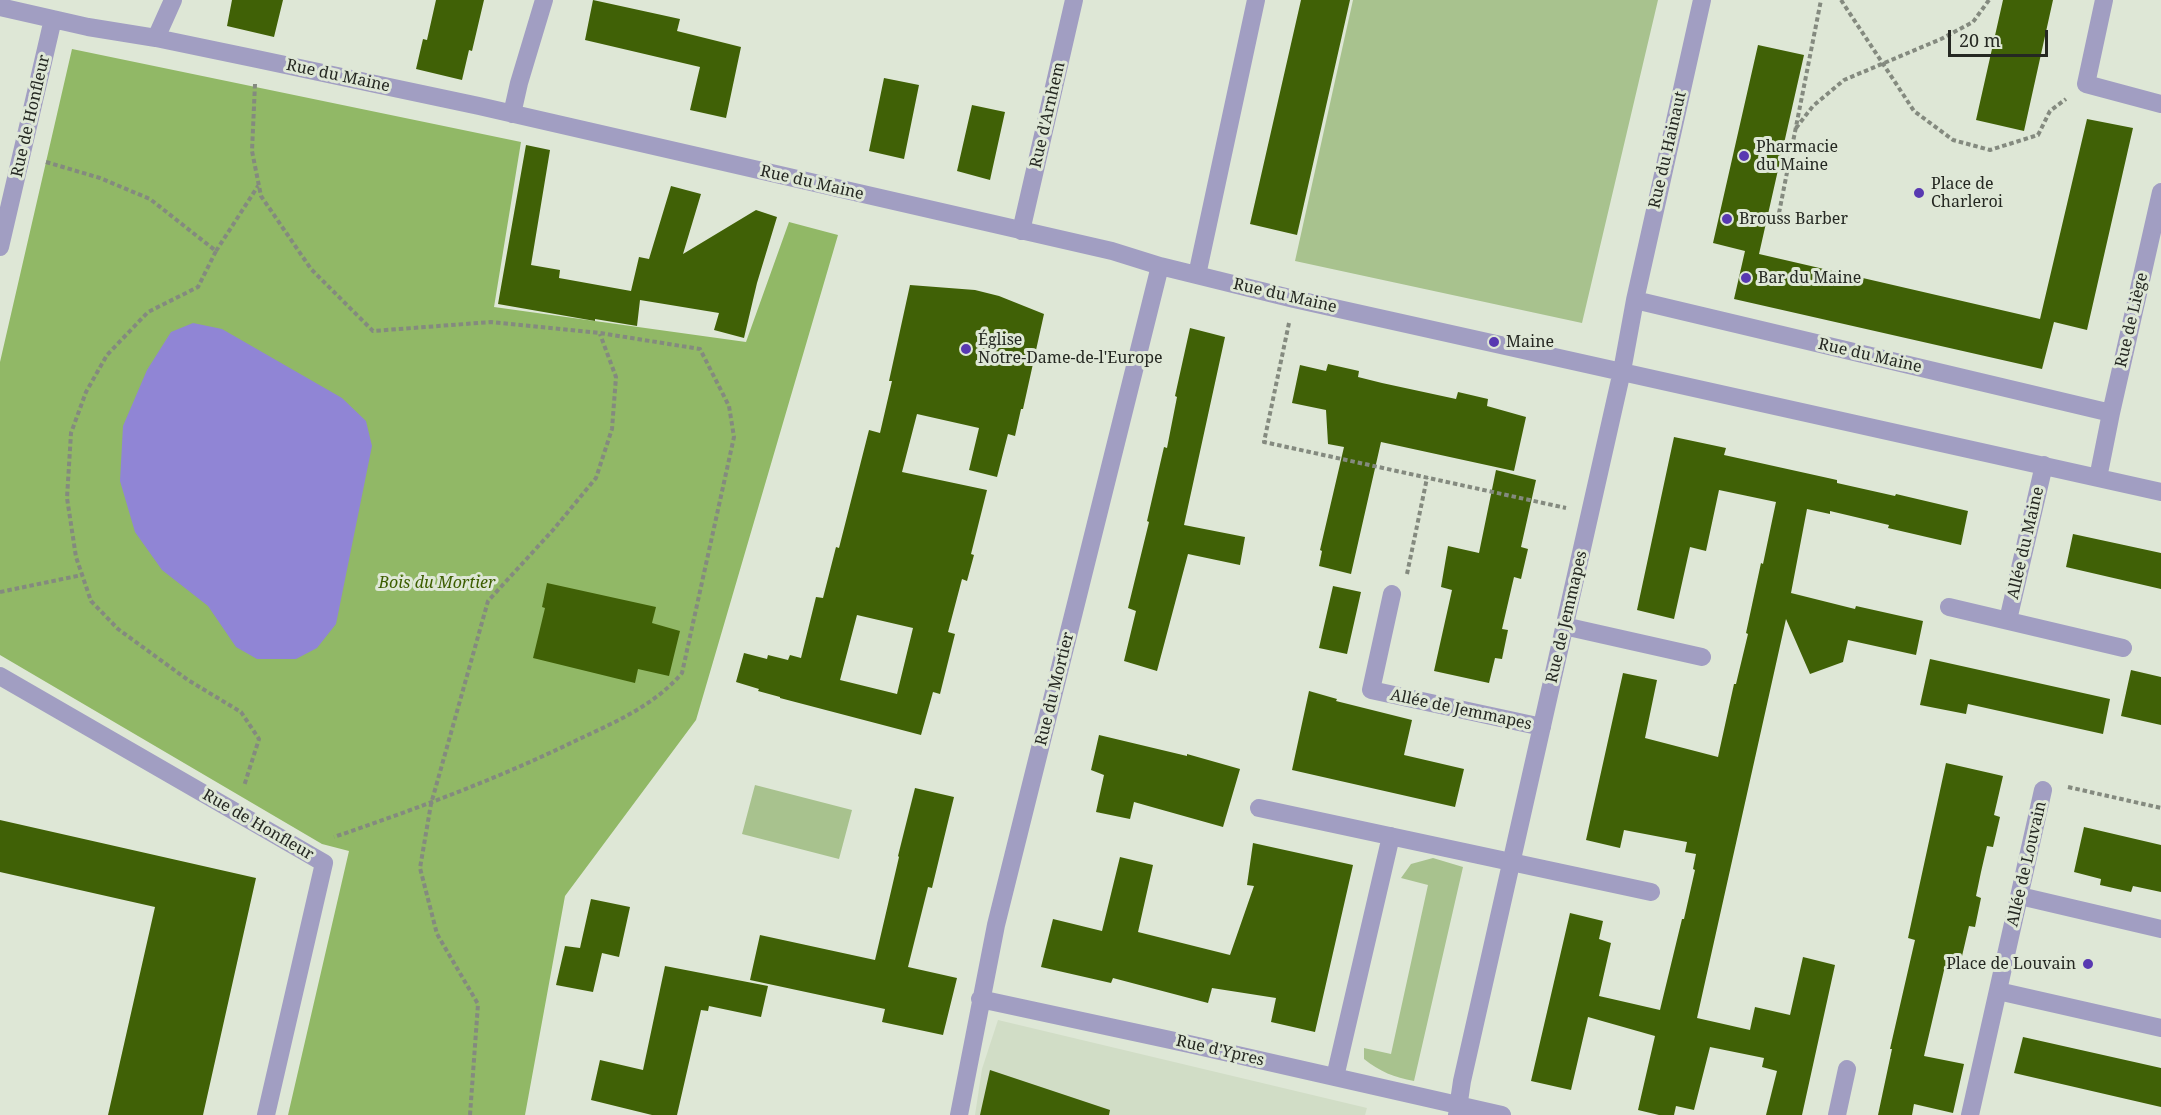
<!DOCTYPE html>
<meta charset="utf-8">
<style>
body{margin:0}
#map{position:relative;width:2161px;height:1115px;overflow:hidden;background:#dee7d6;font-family:"Noto Serif",serif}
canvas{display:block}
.scale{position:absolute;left:1948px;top:30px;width:100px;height:27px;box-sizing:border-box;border:3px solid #252822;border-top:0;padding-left:8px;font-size:18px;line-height:21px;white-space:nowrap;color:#252822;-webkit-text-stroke:4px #dee7d6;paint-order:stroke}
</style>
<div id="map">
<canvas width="2161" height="1115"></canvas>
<div class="scale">20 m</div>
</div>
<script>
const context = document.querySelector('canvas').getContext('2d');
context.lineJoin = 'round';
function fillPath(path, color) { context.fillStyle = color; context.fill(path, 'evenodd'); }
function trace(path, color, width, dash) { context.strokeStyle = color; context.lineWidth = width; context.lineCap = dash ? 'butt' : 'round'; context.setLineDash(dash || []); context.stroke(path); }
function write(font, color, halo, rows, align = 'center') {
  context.font = font + ' "Noto Serif",serif'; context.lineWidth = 6; context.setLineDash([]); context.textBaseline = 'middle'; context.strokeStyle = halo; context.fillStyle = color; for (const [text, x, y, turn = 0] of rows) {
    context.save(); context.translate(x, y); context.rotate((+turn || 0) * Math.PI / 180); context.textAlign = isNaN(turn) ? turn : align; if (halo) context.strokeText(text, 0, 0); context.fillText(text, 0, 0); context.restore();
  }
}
const built = new Path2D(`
 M 998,1020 L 1367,1108 L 1365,1115 L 975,1115 L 982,1069 Z`);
const green = new Path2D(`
 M 1353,0 L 1658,0 L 1582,323 L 1295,261 Z
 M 755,785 L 852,810 L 839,859 L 742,834 Z
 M 1433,858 L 1463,867 L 1414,1081 C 1394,1077 1380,1072 1364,1059 L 1364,1048 L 1391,1054 L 1428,885 L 1401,878 L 1411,864 Z`);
const forest = new Path2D(`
 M 72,49 L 521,142 L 494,307 L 746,342 L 789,222 L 838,235 L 696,720 L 565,896 L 525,1115 L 288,1115 L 349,851 L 322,844 L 0,655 L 0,362 Z`);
const water = new Path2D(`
 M 193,323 L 222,329 L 342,398 L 366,421 L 372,446 L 336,624 L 317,648 L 296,659 L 257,659 L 236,647 L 208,606 L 162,570 L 135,532 L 120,481 L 123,426 L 147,370 L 171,332 Z`);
const building = new Path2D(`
 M 232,0 L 283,0 L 274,37 L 227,26 Z
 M 436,0 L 484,0 L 472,51 L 469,50 L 462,80 L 416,69 L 423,39 L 427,40 Z
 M 593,0 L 680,19 L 677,31 L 741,47 L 726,118 L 690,110 L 700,67 L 585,40 Z
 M 1301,0 L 1350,0 L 1297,235 L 1250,224 Z
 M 2003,0 L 2053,0 L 2024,131 L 1976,120 Z
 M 1758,45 L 1804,55 L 1759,254 L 2040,319 L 2087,119 L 2133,128 L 2087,330 L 2054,322 L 2042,369 L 1734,299 L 1745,251 L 1713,243 Z
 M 884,78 L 919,85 L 904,159 L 869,151 Z
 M 972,105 L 1005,112 L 990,180 L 957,171 Z
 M 526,145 L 550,150 L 531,265 L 560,270 L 559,278 L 631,291 L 639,257 L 649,259 L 671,186 L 701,194 L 683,254 L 756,210 L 777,217 L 757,283 L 744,338 L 714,330 L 719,313 L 640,300 L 637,326 L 595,319 L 595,321 L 498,304 Z
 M 910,285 L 975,290 L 999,296 L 1044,314 L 1023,409 L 1021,409 L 1015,436 L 1008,434 L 997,477 L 969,470 L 979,428 L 917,414 L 902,472 L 987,490 L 971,554 L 974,555 L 967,581 L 962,579 L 948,632 L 955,634 L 940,694 L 933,692 L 921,735 L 780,698 L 780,697 L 758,691 L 759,689 L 736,682 L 744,653 L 767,659 L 768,655 L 788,660 L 790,655 L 801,658 L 816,597 L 823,598 L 836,547 L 839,548 L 869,430 L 880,433 L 892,381 L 889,381 ZM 857,615 L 913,628 L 897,694 L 840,680 Z
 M 1190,328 L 1225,337 L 1184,525 L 1245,537 L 1240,565 L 1188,554 L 1157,671 L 1124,661 L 1136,611 L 1128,608 L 1149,522 L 1147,521 L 1164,447 L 1167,448 L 1177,397 L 1175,396 Z
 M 1328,364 L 1359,371 L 1358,377 L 1382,383 L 1456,399 L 1458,392 L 1488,399 L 1487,406 L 1526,417 L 1514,471 L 1381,442 L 1351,574 L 1319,566 L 1322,551 L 1320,550 L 1344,447 L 1328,444 L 1326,410 L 1292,403 L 1300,365 L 1326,371 Z
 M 1674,437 L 1726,448 L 1724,455 L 1837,480 L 1837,483 L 1895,496 L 1896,494 L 1968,511 L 1961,545 L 1888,528 L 1889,525 L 1830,511 L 1830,514 L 1807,509 L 1791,593 L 1855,609 L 1856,606 L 1923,621 L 1916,655 L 1848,640 L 1843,662 L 1810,674 L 1786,619 L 1697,1018 L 1750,1030 L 1755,1007 L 1790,1015 L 1803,957 L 1835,965 L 1802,1115 L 1766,1115 L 1777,1071 L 1762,1067 L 1764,1058 L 1710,1047 L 1694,1110 L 1676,1106 L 1674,1115 L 1659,1115 L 1638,1110 L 1655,1036 L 1588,1017 L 1571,1090 L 1531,1081 L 1570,913 L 1603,921 L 1599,939 L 1611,943 L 1599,996 L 1660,1010 L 1682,919 L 1684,919 L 1695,870 L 1693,869 L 1696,854 L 1685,852 L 1687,842 L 1624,830 L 1620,848 L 1586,840 L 1623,673 L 1657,680 L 1645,738 L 1718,757 L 1734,684 L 1736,684 L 1748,634 L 1746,633 L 1761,563 L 1763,564 L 1776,502 L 1719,490 L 1706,551 L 1690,547 L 1674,619 L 1637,610 Z
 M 1496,470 L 1536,480 L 1521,547 L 1528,549 L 1521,579 L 1514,577 L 1502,629 L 1508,630 L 1502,659 L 1495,658 L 1489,683 L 1434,671 L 1452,590 L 1441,587 L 1448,546 L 1479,553 Z
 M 2073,534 L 2161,553 L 2161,589 L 2066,567 Z
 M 547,583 L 656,607 L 652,623 L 680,631 L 669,676 L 638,669 L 635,683 L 533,658 L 545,608 L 542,607 Z
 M 1333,586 L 1361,592 L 1347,654 L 1319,648 Z
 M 1930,659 L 2110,699 L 2103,734 L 1968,704 L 1966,714 L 1920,705 Z
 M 2131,670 L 2161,677 L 2161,725 L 2121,716 Z
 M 1309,691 L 1337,699 L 1336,701 L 1412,720 L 1404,755 L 1464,769 L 1455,807 L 1292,770 Z
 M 1099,735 L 1187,756 L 1187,754 L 1240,769 L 1223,827 L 1134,802 L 1130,819 L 1096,812 L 1104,775 L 1091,770 Z
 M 1946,763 L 2003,776 L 1994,815 L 2000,817 L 1993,847 L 1987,846 L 1981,872 L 1976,896 L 1981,898 L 1975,927 L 1969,926 L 1959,969 L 1945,966 L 1924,1056 L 1964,1064 L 1953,1113 L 1914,1104 L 1912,1115 L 1878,1115 L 1892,1049 L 1890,1049 L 1915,940 L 1908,938 Z
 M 915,788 L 954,797 L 932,888 L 928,887 L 908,967 L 957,978 L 943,1035 L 882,1022 L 885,1009 L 750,980 L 760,935 L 875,960 L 899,857 L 898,856 Z
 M 0,820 L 256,878 L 203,1115 L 108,1115 L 155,907 L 0,872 Z
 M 2084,827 L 2161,845 L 2161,892 L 2133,886 L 2131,892 L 2100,885 L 2101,879 L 2074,872 Z
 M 1253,843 L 1353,865 L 1315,1032 L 1271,1022 L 1276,998 L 1212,988 L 1208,1003 L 1113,978 L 1111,983 L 1041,967 L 1053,919 L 1102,931 L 1120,857 L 1153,865 L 1138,932 L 1230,955 L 1254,886 L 1247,885 Z
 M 591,899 L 630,907 L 619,957 L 602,953 L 593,992 L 556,985 L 565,946 L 580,948 Z
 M 665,966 L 768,986 L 761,1017 L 709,1006 L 708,1011 L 701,1010 L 677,1115 L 652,1115 L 591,1100 L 600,1060 L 643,1070 Z
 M 2023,1037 L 2161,1068 L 2161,1107 L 2014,1073 Z
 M 990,1070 L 1110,1110 L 1109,1115 L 980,1115 Z`);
const path = new Path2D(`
 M 1841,0 L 1914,111 L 1953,140 L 1990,150 L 2038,135 L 2050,111 L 2066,99
 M 255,84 L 252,151 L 261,196 L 311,269 L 373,331 L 491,322 L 600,333 L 700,349 L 729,406 L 734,437 L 682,673 C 654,706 613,723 575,741 C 497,779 416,809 334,837
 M 1796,128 L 1813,106 L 1844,80 L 1941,39 L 1973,22 L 1989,0
 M 46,162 L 100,178 L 150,199 L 216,251 L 198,287 L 148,312 L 107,355 L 86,392 L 71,433 L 67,498 L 76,557 L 91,601 L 118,629 L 188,680 L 241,712 L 259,739 L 244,786
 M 1779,213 L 1821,0
 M 216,251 L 258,186
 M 1289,323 L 1264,442 L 1566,508
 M 1407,574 L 1427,478
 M 0,592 L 82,575
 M 2068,787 L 2161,808
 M 470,1115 L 478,1004 L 437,934 L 420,868 L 431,804 L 488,601 L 553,530 L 596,478 L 612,429 L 616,377 L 600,334`);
const minor = new Path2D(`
 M 2104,0 L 2086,84 L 2161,104
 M 0,7 L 88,27 L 156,38 L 257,59 L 479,106 L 1112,251 L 1160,266 L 1294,299 L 2161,492
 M 156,38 L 173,0
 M 512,114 L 519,83 L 544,0
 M 1021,231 L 1074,0
 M 0,247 L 53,19
 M 1197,275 L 1256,0
 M 1635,300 L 2111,413 L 2098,478
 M 2111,413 L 2161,192
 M 1392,594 L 1371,690 L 1542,727
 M 1949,607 L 2123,648
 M 2008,620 L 2044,465
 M 1564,626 L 1702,657
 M 0,676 L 324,863 L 266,1115
 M 1259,808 L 1651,892
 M 2020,896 L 2161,929
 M 1998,991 L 2161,1028
 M 980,999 L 1189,1044 L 1502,1115
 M 1335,1077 L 1391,836
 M 959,1115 L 996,925 L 1160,266
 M 1457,1115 L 1462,1081 L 1622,371 L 1635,300 L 1702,0
 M 1837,1115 L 1847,1069
 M 1970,1115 L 2043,790`);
const markers = [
 [1744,156,6,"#5839b1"],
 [1919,193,6,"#5839b1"],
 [1727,219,6,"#5839b1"],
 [1746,278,6,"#5839b1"],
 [1494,342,6,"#5839b1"],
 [966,349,6,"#5839b1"],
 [2088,964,6,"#5839b1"]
];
const streetNames = [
 ["Rue du Maine",338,76,12],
 ["Rue d'Arnhem",1048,115,-77],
 ["Rue de Honfleur",31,116,-77],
 ["Rue du Hainaut",1668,150,-77],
 ["Rue du Maine",812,183,13],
 ["Rue du Maine",1285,296,13],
 ["Rue de Liège",2132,320,-77],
 ["Rue du Maine",1870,356,13],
 ["Allée du Maine",2026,543,-77],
 ["Rue de Jemmapes",1567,617,-77],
 ["Rue du Mortier",1055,689,-76],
 ["Allée de Jemmapes",1461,710,12],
 ["Rue de Honfleur",258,825,30],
 ["Allée de Louvain",2027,864,-77],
 ["Rue d'Ypres",1220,1051,13]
];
const poiNames = [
 ["Pharmacie",1756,147],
 ["du Maine",1756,165],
 ["Place de",1931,184],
 ["Charleroi",1931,202],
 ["Brouss Barber",1739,219],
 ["Bar du Maine",1758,278],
 ["Église",978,340],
 ["Notre-Dame-de-l'Europe",978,358],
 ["Maine",1506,342],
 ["Place de Louvain",2076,964,"right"]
];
const parkNames = [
 ["Bois du Mortier",437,583]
];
fillPath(built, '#d1ddc6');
fillPath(green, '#a8c28e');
fillPath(forest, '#91b866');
fillPath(water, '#9085d5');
fillPath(building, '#406106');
trace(path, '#848a7f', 4, [4.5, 3]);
trace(minor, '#a19ec2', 18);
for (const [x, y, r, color] of markers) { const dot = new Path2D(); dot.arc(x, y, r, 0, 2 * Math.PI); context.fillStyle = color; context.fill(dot); trace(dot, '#dee7d6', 2); }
write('16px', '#252822', '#dee7d6', streetNames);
write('16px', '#252822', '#dee7d6', poiNames, 'left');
write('italic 16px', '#3c5d00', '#dee7d6', parkNames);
</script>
